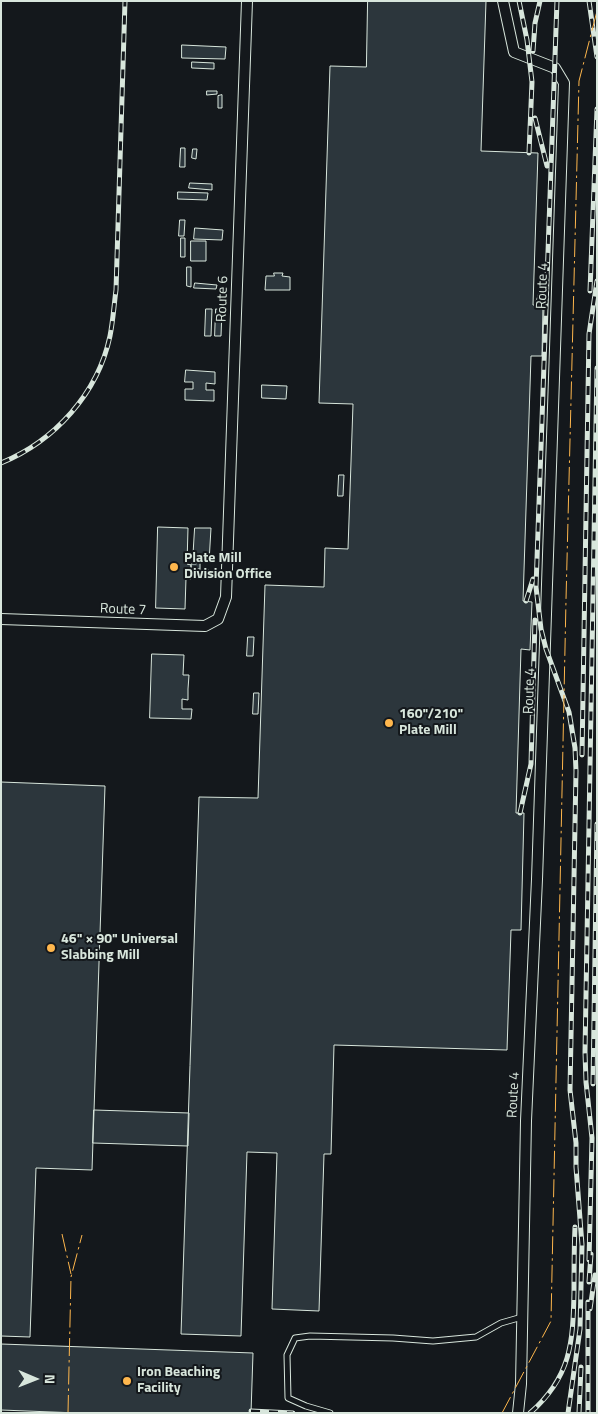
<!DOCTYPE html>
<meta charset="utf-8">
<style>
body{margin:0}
#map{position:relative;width:598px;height:1414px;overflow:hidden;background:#14181c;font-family:"Titillium Web",sans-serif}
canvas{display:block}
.frame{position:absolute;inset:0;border:2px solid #d8e6dc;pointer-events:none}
.north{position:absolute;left:10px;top:1354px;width:50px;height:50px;-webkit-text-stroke:4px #14181c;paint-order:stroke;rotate:91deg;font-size:14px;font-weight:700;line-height:20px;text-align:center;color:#d8e6dc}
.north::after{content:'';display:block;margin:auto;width:18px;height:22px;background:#d8e6dc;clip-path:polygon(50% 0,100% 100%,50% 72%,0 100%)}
</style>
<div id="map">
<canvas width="598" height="1414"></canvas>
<div class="frame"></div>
<div class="north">N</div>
</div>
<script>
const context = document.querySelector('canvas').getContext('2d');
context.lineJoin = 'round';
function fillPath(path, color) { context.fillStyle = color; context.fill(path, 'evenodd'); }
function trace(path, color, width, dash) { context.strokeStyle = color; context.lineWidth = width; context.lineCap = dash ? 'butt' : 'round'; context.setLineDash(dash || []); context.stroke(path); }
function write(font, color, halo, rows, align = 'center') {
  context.font = font + ' "Titillium Web",sans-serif'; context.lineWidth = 4; context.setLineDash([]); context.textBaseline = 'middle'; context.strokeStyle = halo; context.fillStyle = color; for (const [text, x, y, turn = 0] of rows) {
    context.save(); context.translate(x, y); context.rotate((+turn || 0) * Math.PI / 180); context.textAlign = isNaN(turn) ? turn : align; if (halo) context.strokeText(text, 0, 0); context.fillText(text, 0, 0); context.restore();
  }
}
const building = new Path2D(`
 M 368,1 L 486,1 L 481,151 L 538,153 L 533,305 L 543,306 L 542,356 L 531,356 L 523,601 L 532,602 L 530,650 L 521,649 L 516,813 L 524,813 L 521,930 L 511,930 L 507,1050 L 334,1045 L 331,1154 L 324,1154 L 319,1311 L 272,1309 L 277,1153 L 247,1152 L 241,1336 L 181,1334 L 199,797 L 258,798 L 265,585 L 324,587 L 325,548 L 348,549 L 353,404 L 319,403 L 330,66 L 366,67 Z
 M 182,45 L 226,47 L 225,59 L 182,58 Z
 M 192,62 L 214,63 L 214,69 L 192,68 Z
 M 207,91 L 217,91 L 217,94 L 207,95 Z
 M 222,95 L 222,108 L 218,108 L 218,96 Z
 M 181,148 L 185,148 L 185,167 L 180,167 Z
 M 193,149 L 197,149 L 196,159 L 192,158 Z
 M 190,183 L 212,184 L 212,190 L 189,188 Z
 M 178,192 L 208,193 L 207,200 L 178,199 Z
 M 180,220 L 185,220 L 184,236 L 179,236 Z
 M 195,228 L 223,230 L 222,240 L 194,239 Z
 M 181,238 L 185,238 L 185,257 L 181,257 Z
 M 191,241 L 206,241 L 206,261 L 191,261 Z
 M 187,267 L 191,267 L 191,287 L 187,286 Z
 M 274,273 L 283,273 L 282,276 L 290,277 L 290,290 L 265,290 L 266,276 L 274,276 Z
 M 195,283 L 217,285 L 216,289 L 194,288 Z
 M 206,309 L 212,309 L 211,336 L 205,336 Z
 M 216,309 L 222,310 L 221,336 L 215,336 Z
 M 186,370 L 215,372 L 215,384 L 206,383 L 206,390 L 214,390 L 214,401 L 185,400 L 185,389 L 193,389 L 193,382 L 185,382 Z
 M 262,385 L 287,386 L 286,399 L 262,398 Z
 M 339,475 L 344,475 L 343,496 L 338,496 Z
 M 158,527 L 188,528 L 187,564 L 191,565 L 191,569 L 209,570 L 208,575 L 191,574 L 191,579 L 186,578 L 185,609 L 156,608 Z
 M 195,528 L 211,528 L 209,562 L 193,561 Z
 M 196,561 L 200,561 L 200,569 L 191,569 L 191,564 L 196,564 Z
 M 248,637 L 254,637 L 253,656 L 247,656 Z
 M 152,654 L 184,655 L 183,675 L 189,675 L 188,689 L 188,700 L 182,699 L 182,709 L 192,709 L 191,719 L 150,718 Z
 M 254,693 L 259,693 L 258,714 L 253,714 Z
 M 1,782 L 105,786 L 92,1170 L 36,1168 L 30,1337 L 1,1336 Z
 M 94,1110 L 189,1113 L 188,1146 L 93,1143 Z
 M 1,1344 L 253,1353 L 251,1413 L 78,1413 L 1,1410 Z`);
const service = new Path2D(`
 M 330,1413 L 306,1406 L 288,1398 L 287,1355 L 295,1338 L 310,1336 L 393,1338 L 433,1341 L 476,1337 L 501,1323 L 522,1317`);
const minor = new Path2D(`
 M 503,1 L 514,52 L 555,68 L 564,83 L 537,879 L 526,1121 L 521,1384 L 518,1413
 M 1,619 L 205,626 L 218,619 L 226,597 L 247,1`);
const rail = new Path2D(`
 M 519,1 L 527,40 L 532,82 L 529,153
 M 557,1 L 536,587 L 541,629 L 546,649 L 569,712 L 575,748 L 576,771 L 570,1090 L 576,1143 L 576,1167 L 582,1245 L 580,1329 L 568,1413
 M 589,1 L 597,57
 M 533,51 L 535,23 L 540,1
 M 535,118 L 547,166
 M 590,291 L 597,109
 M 537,305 L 543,287
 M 1,463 C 55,441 98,393 110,336 C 113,321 114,305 116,290 L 125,1
 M 526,601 L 533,579
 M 582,755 L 589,334 L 597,281
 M 520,813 L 531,764 L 535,620
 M 593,1084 L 597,824
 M 589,1260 L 592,1138 L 586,1082 L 585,1052 L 597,368
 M 589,1282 L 591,1254
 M 588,1302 L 588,1413
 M 590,1309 L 595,1275
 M 251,1411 L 293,1413
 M 530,1413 C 571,1377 573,1343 574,1292 C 574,1270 574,1249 575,1227
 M 579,1413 L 581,1367`);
const power = new Path2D(`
 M 62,1234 L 71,1274
 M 68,1413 L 71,1277 L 82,1235
 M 502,1413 L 551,1321 L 566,600 L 579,81 L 597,11`);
const markers = [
 [174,567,5,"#ffb74d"],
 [389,723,5,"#ffb74d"],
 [51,948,5,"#ffb74d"],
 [127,1381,5,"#ffb74d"]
];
const streetNames = [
 ["Route 4",543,286,-88],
 ["Route 6",223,299,-88],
 ["Route 7",123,610,2],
 ["Route 4",530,691,-88],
 ["Route 4",514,1095,-87]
];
const poiNames = [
 ["Plate Mill",184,559],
 ["Division Office",184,575],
 ["160\"/210\"",399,715],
 ["Plate Mill",399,731],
 ["46\" × 90\" Universal",61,940],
 ["Slabbing Mill",61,956],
 ["Iron Beaching",137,1373],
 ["Facility",137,1389]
];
fillPath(building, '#2c363c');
trace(building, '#d8e6dc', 1);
trace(service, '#d8e6dc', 7);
trace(minor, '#d8e6dc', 12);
trace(service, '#14181c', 5);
trace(minor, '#14181c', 10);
trace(rail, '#d8e6dc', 5);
trace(rail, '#14181c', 3, [9]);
trace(power, '#ffb74d', 1, [18, 4, 2.5, 4]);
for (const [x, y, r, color] of markers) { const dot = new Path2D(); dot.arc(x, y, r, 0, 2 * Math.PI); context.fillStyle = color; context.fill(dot); trace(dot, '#14181c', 2); }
write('14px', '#d8e6dc', '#14181c', streetNames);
write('bold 14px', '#d8e6dc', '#14181c', poiNames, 'left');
</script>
